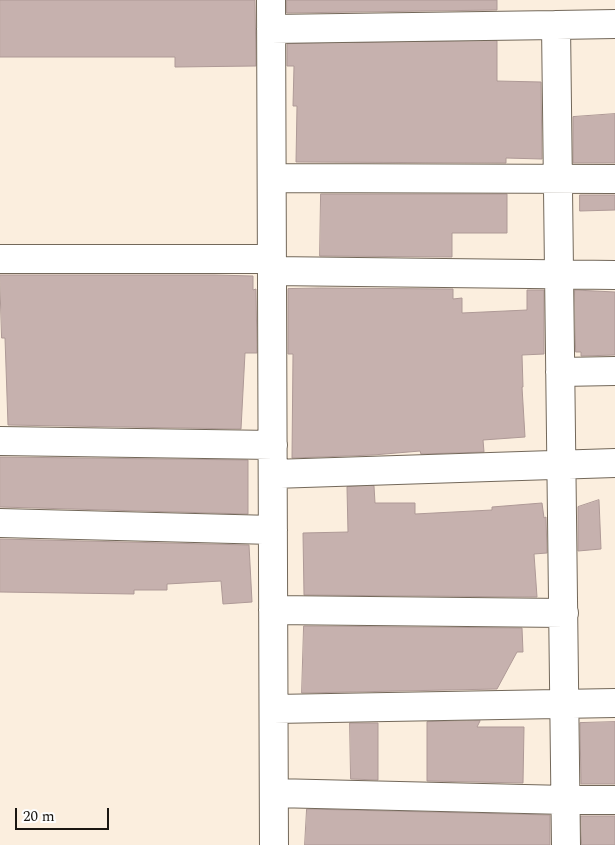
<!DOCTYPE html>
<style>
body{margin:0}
#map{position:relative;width:615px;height:845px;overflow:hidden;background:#fbeede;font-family:Spectral,serif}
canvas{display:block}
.scale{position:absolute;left:15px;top:808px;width:94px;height:22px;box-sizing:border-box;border:2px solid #1a1611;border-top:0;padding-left:6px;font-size:15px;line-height:18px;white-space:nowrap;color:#1a1611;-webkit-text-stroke:4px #fdfdfd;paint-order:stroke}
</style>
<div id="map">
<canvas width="615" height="845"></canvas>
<div class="scale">20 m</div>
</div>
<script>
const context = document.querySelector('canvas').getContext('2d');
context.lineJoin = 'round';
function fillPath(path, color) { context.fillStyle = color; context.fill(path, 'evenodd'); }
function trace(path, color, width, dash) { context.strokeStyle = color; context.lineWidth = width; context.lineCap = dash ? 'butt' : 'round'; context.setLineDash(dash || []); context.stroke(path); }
const building = new Path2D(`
 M 0,0 L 255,0 L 256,66 L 175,67 L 175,57 L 0,57 Z
 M 287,0 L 497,0 L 497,10 L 287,13 Z
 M 497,41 L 497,81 L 541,82 L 542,159 L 506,158 L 506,163 L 296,162 L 297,106 L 293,106 L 294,66 L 287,66 L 287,44 Z
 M 615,114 L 615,163 L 573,163 L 573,117 Z
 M 321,194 L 507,194 L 507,233 L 452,233 L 452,257 L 320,256 Z
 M 580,195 L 615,195 L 615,210 L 580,211 Z
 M 0,275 L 215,275 L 253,276 L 253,290 L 256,289 L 257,353 L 245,353 L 241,429 L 8,425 L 5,338 L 2,338 Z
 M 320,288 L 453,289 L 453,299 L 462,298 L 462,313 L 527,310 L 527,290 L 544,290 L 544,354 L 522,355 L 523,387 L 522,387 L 525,437 L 483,440 L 484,452 L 421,454 L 420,451 L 373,455 L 292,458 L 293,354 L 288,354 L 288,289 Z
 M 575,290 L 615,292 L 615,355 L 581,356 L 581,352 L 576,352 Z
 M 0,457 L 248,460 L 248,514 L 0,507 Z
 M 374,486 L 375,503 L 415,503 L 415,514 L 492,510 L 492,507 L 542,503 L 544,518 L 546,517 L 547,553 L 534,554 L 537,597 L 304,595 L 303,533 L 348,532 L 347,487 Z
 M 599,500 L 601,549 L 578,551 L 578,507 Z
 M 0,539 L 249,545 L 252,602 L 223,604 L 221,581 L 167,584 L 167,590 L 134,590 L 134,594 L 0,592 Z
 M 304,626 L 522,628 L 523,652 L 517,652 L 497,689 L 302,693 Z
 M 480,721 L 477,727 L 524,727 L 523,783 L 427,781 L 427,722 Z
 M 615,722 L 615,784 L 581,784 L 580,723 Z
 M 350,723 L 378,723 L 378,780 L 351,779 Z
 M 307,809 L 550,815 L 550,845 L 305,845 Z
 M 581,816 L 615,816 L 615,845 L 582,845 Z`);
const minor = new Path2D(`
 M 271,0 L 274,845
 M 271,29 L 556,25
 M 272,178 L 615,179
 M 0,259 L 271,259
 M 272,271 L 615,275
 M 560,372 L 615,371
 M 0,441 L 273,445
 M 273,474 L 615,463
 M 0,523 L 273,530
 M 273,610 L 564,613
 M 274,709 L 615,703
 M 274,793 L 566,800 L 615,800
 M 566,845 L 556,25 L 615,24`);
fillPath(building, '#c6b1ae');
trace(building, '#ae9996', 1);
trace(minor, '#73685a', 30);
trace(minor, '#fff', 28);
</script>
